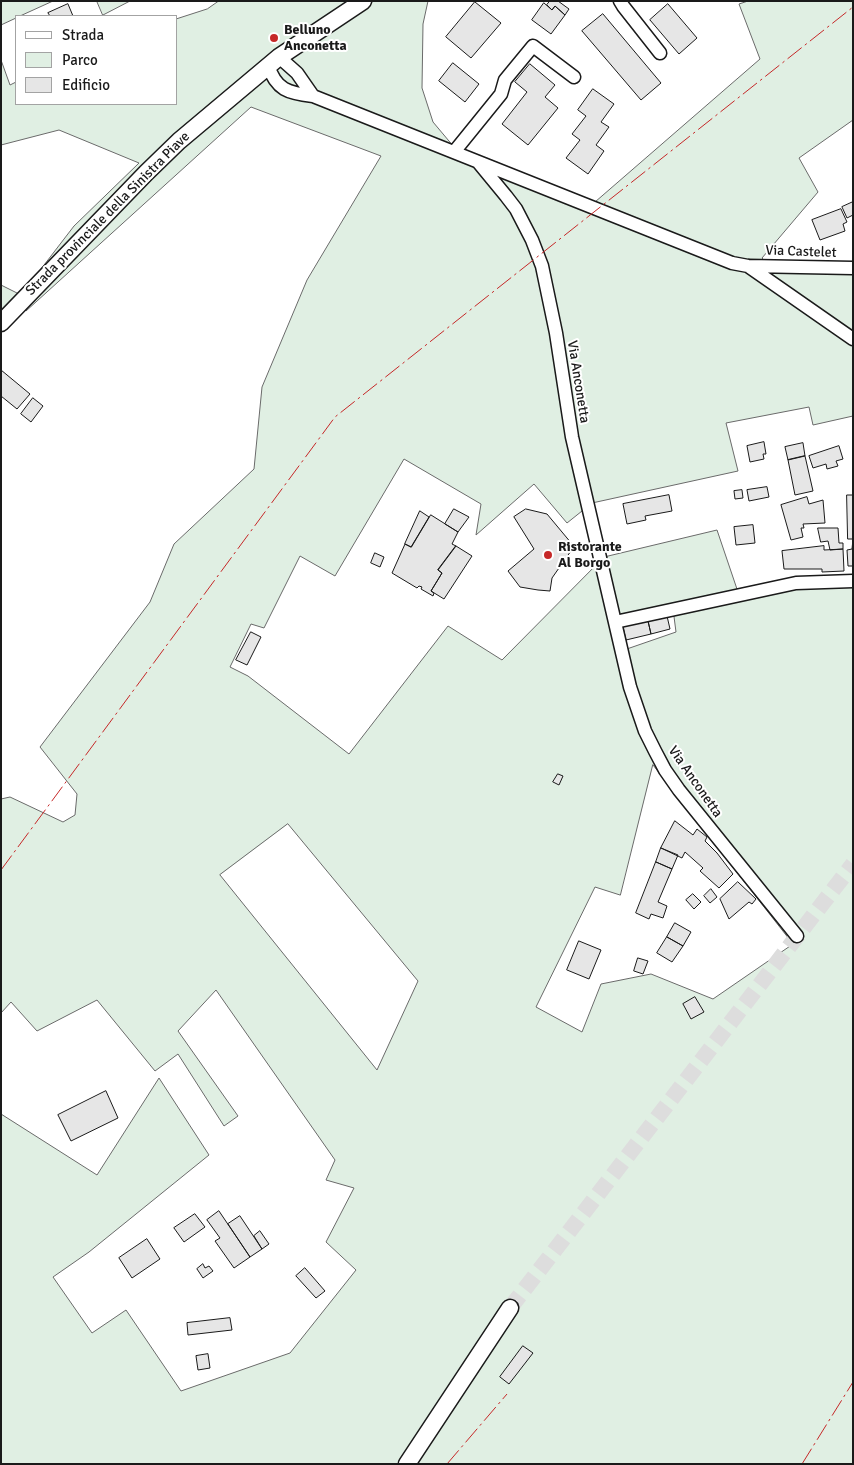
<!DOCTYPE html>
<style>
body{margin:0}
#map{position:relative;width:854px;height:1465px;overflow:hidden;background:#fff;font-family:Signika,sans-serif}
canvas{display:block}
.frame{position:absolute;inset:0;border:2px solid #1a1a1a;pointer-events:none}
.legend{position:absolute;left:15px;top:15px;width:162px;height:90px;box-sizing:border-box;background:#fff;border:1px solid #a3a3a3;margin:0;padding:6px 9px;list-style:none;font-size:15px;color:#1a1a1a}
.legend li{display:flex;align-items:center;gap:10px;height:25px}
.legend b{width:25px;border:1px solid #a3a3a3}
</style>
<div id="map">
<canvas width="854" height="1465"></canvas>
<div class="frame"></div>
<ul class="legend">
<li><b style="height:6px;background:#fff"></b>Strada</li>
<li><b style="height:14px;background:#e0efe3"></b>Parco</li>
<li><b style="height:14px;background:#e6e6e6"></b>Edificio</li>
</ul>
</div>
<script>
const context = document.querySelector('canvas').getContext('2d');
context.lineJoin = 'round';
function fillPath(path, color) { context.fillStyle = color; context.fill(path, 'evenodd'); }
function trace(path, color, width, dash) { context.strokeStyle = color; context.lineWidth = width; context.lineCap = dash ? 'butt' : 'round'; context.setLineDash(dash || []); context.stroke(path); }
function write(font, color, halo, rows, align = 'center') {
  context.font = font + ' Signika,sans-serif'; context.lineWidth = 4; context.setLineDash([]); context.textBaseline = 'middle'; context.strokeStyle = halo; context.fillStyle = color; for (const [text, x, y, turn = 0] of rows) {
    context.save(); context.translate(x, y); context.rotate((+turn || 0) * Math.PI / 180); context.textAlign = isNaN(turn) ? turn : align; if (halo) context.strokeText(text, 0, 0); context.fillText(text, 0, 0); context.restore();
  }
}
const green = new Path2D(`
 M 1,1 L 53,1 L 20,16 L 16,16 L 16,18 L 1,25 Z
 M 97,1 L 130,1 L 103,15 Z
 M 219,1 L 428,1 L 423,24 L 422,88 L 433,122 L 454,147 L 595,202 L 760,59 L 739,4 L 748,1 L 853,1 L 853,120 L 799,158 L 818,192 L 762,258 L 775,271 L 853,265 L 853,416 L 813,425 L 809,407 L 726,423 L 738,471 L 592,503 L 567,523 L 534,484 L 476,535 L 481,504 L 404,459 L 335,576 L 300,556 L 264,628 L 251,624 L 230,667 L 248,676 L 349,754 L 448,626 L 502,660 L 604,557 L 717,530 L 739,595 L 853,577 L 853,1464 L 1,1464 L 1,1114 L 97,1175 L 159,1078 L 209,1155 L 89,1252 L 53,1277 L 92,1333 L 126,1310 L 181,1391 L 290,1353 L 356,1270 L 326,1242 L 354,1188 L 326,1180 L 335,1160 L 216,990 L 178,1031 L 238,1116 L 224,1126 L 178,1054 L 155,1071 L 97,1000 L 37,1031 L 11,1002 L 1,1013 L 1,799 L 10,797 L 63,822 L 75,815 L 77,794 L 40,747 L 150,602 L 174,544 L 254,469 L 262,387 L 307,280 L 381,156 L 251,107 L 26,311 L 21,296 L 1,319 L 1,285 L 21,295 L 74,226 L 139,163 L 59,130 L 1,145 L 1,60 L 10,85 L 16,82 L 16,104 L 176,104 L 176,19 L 207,9 ZM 673,609 L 676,632 L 621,651 L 615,621 ZM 653,765 L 793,944 L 713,999 L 651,974 L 601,984 L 582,1032 L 536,1007 L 595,887 L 620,895 ZM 288,824 L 418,981 L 377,1070 L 220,875 Z`);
const building = new Path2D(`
 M 550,1 L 558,1 L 569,9 L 565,15 L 555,6 L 552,10 L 547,5 Z
 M 475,2 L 501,23 L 471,58 L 446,37 Z
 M 544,3 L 552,10 L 555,6 L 565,15 L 551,34 L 532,20 Z
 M 68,4 L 73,16 L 50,16 L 48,13 Z
 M 668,4 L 697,38 L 679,54 L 650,20 Z
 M 603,14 L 661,83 L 641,100 L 582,31 Z
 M 453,63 L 479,84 L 465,102 L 439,81 Z
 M 530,64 L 555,85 L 545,97 L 558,108 L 528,145 L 502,124 L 527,92 L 515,82 Z
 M 593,89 L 614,104 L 601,122 L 609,127 L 596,145 L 604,151 L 588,174 L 566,158 L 580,140 L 572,134 L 586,116 L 578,110 Z
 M 853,202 L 853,215 L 847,218 L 842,207 Z
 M 841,209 L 847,222 L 843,224 L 845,231 L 820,240 L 812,220 Z
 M 1,370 L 30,394 L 17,409 L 1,396 Z
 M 33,398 L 43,406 L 31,422 L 21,414 Z
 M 764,442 L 766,454 L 763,454 L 764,459 L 750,462 L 747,446 Z
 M 803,443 L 805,456 L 788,460 L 785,447 Z
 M 839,446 L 843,459 L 836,461 L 838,466 L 827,469 L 826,464 L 813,468 L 809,456 Z
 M 805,456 L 813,491 L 795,495 L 788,460 Z
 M 767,487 L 769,497 L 749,501 L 747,490 Z
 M 742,490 L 743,498 L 735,499 L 734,491 Z
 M 669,495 L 672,511 L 645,516 L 646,520 L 627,524 L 623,504 Z
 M 847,495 L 853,495 L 853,566 L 848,566 L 847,550 L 852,549 L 853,539 L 848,539 Z
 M 807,497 L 809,504 L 823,500 L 825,523 L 803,524 L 804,528 L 801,528 L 803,537 L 791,540 L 781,505 Z
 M 454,509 L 469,517 L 458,532 L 445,524 Z
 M 526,509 L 547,514 L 572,544 L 573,548 L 552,578 L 550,591 L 538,590 L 520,587 L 508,571 L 534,549 L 514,517 Z
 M 420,511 L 429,517 L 411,547 L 405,544 Z
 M 431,515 L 458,532 L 452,544 L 456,546 L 438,570 L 442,573 L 431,591 L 434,593 L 433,596 L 421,589 L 422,587 L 419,586 L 417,588 L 392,573 L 405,544 L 411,547 Z
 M 753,525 L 755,543 L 736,545 L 734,527 Z
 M 818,528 L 838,528 L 839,543 L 843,543 L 843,549 L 830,550 L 828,541 L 821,542 Z
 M 456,546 L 472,556 L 444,599 L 431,591 L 442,573 L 438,570 Z
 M 824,546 L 824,550 L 843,549 L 844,571 L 822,572 L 822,569 L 784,569 L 782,551 Z
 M 375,553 L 384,557 L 380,567 L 371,563 Z
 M 667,616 L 670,629 L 651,634 L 648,621 Z
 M 648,621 L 651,634 L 626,640 L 623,627 Z
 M 251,632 L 261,637 L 247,665 L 236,660 Z
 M 558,774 L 563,776 L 559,785 L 553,782 Z
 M 675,821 L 693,835 L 697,829 L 707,837 L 705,841 L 717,853 L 733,874 L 719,888 L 700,871 L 703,868 L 685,852 L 682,858 L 661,848 Z
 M 661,848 L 678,855 L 672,869 L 656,862 Z
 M 656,862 L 672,869 L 658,902 L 667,906 L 663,918 L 651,914 L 649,919 L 636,913 Z
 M 738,882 L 756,899 L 752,904 L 749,902 L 729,919 L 720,899 Z
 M 711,889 L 717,897 L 710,903 L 704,896 Z
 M 693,894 L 701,902 L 694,909 L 686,900 Z
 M 675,923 L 691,932 L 683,946 L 667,937 Z
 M 667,937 L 683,946 L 672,962 L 657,953 Z
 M 579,941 L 601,950 L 589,979 L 567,970 Z
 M 638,958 L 648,961 L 643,974 L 634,971 Z
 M 695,997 L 704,1012 L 691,1019 L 683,1004 Z
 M 106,1091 L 118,1118 L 71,1141 L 58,1115 Z
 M 219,1211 L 250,1257 L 234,1268 L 215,1241 L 220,1238 L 207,1220 Z
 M 195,1214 L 205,1227 L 184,1242 L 174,1228 Z
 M 240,1216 L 262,1249 L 250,1257 L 228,1224 Z
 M 260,1231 L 269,1244 L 262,1249 L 254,1236 Z
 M 147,1239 L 160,1259 L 132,1278 L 119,1258 Z
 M 203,1264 L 205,1268 L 209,1266 L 213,1271 L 203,1278 L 197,1269 Z
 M 305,1268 L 325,1291 L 316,1298 L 296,1276 Z
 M 230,1318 L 232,1330 L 188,1335 L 187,1323 Z
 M 523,1346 L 533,1353 L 509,1384 L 500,1377 Z
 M 208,1354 L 210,1368 L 198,1370 L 196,1356 Z`);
const secondaryTunnel = new Path2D(`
 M 510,1308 L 853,864`);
const street = new Path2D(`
 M 620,1 L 623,6 L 660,53
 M 279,57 L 297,73 L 313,96
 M 268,65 C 276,90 288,93 313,96 L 732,263 L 748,266 L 853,268
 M 454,152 L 501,94 L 505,80 L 533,46 L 574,77
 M 478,162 L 506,196 L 516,209 L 532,240 L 542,266 L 556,333 L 572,437 L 630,687 L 645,731 L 655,751 L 665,770 L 679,790 L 797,936
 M 748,266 L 853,339
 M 615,622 L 796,583 L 853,581`);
const secondary = new Path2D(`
 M 1,323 L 146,173 L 179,141 L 279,57 L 363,1
 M 407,1464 L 510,1308`);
const power = new Path2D(`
 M 1,870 L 335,417 L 853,7
 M 447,1464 L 507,1394
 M 802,1464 L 853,1382`);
const markers = [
 [274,38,5,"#c62828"],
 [548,555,5,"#c62828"]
];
const poiNames = [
 ["Belluno",284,30],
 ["Anconetta",284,46],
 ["Ristorante",558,547],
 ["Al Borgo",558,563]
];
const streetNames = [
 ["Strada provinciale della Sinistra Piave",108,214,-45],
 ["Via Castelet",801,252,2],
 ["Via Anconetta",578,382,81],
 ["Via Anconetta",695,782,55]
];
fillPath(green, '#e0efe3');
trace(green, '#6a6a6a', 1);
fillPath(building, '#e6e6e6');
trace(building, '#1a1a1a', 1);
trace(secondaryTunnel, '#ddd', 16, [16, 8]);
trace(street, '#1a1a1a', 15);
trace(secondary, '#1a1a1a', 19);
trace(street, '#fff', 12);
trace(secondary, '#fff', 16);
trace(power, '#c62828', 1, [18, 4, 2.5, 4]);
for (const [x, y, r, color] of markers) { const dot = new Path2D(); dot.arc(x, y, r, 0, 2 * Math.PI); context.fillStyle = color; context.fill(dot); trace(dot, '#fff', 2); }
write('bold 14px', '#1a1a1a', '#fff', poiNames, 'left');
write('14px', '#1a1a1a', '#fff', streetNames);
</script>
